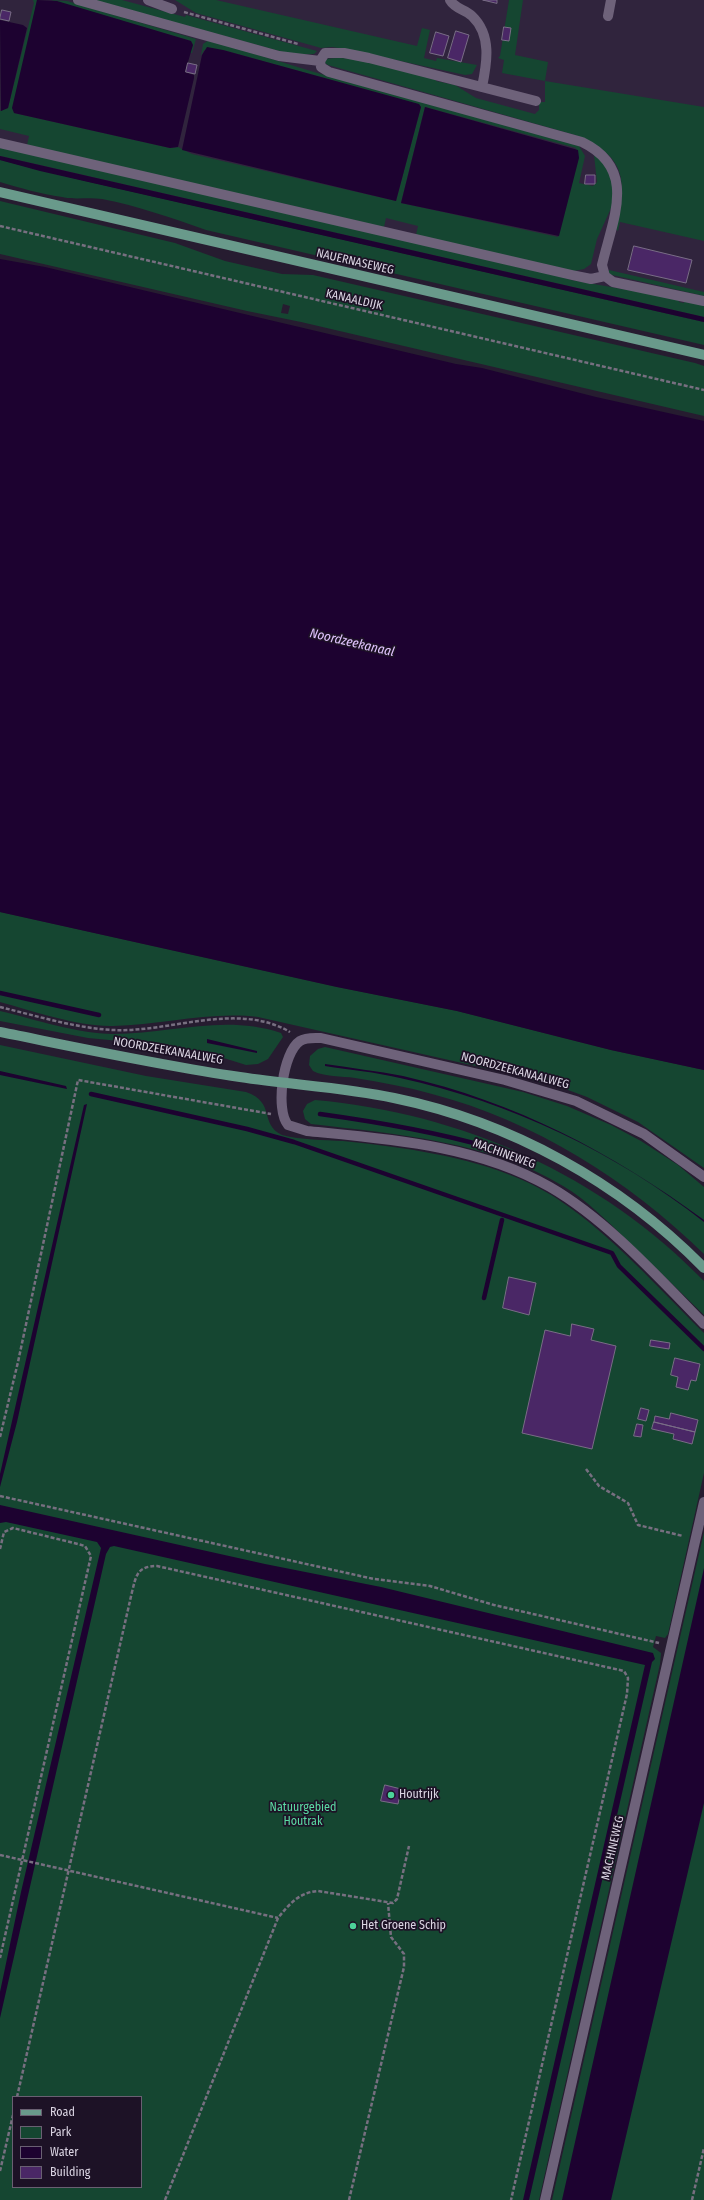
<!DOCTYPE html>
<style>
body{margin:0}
#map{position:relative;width:704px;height:2200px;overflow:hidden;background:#261c30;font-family:"Fira Sans Condensed",sans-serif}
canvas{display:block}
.legend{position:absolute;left:12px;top:2096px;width:130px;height:92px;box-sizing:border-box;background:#1d1226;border:1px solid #696072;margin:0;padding:5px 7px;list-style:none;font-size:12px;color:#dbd5e3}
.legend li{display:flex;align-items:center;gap:8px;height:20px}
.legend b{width:20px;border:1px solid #696072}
</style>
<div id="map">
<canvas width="704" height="2200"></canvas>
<ul class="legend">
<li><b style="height:5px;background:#699a8b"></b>Road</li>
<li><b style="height:11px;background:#154631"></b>Park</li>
<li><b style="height:11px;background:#1d0230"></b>Water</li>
<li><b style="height:11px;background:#4a2766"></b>Building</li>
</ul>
</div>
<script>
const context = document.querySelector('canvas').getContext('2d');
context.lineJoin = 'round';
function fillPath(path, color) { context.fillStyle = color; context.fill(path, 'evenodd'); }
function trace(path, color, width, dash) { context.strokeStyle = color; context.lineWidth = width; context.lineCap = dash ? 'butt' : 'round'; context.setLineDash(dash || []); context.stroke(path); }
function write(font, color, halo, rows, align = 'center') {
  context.font = font + ' "Fira Sans Condensed",sans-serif'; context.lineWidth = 3.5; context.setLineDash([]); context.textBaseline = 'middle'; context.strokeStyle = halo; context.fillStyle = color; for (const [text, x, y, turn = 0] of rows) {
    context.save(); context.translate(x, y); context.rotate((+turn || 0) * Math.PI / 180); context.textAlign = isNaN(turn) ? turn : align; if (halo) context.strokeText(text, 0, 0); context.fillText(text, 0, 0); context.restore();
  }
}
const built = new Path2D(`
 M 0,0 L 704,0 L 704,322 L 0,160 Z`);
const green = new Path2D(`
 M 33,0 L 37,0 L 14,113 L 170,148 L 178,147 L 192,154 L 396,201 L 421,107 L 400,99 L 223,50 L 204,50 L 201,56 L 203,44 L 209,40 L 314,72 L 579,146 L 585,156 L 579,183 L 593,186 L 597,182 L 594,155 L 605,162 L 614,187 L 612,206 L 597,239 L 591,264 L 584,269 L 574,271 L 416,235 L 418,226 L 386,218 L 384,227 L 27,145 L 29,136 L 0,129 L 0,111 L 8,108 L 34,3 ZM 425,107 L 576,148 L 558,237 L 401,203 Z
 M 51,0 L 67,1 L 196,39 L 192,53 L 190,53 L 193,45 L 191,41 Z
 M 93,0 L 122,0 L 185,17 L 186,15 L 317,51 L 314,54 L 294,55 Z
 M 175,0 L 216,0 L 417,46 L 422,28 L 430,30 L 424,58 L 436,61 L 437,58 L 477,65 L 472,74 L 465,75 L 345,49 L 332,47 L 321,48 L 196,13 Z
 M 509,0 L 523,0 L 515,55 L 548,62 L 545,81 L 704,107 L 704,241 L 620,222 L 618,231 L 615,228 C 628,179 626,156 575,135 L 328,65 L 325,63 L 326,59 C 359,54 403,70 436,78 L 436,81 L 455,85 L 476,98 L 535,114 L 539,110 L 539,102 L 545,102 L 545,81 L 502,73 L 504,60 L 498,58 L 500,56 Z
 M 0,147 L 557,275 L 571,280 L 679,299 L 679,302 L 684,303 L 684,300 L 704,305 L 704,317 L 5,157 L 0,156 Z
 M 0,160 L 85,181 L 704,322 L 704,345 L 206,230 C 172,218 138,206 102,199 C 88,197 75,200 62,197 C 41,194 20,188 0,182 Z
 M 0,201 L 175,243 L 225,261 L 282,274 L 313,275 L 695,363 L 704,366 L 704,416 L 301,322 L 247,311 L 0,254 ZM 283,304 L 290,306 L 288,314 L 281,313 Z
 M 609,270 L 704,292 L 704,296 L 608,274 Z
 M 0,912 L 337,987 L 457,1011 L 611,1050 L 704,1070 L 704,1168 L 638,1122 L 587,1097 L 568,1090 L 511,1074 L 258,1017 C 210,1011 162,1025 113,1026 C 79,1027 33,1011 0,1002 Z
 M 0,1011 C 34,1019 78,1034 113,1034 C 171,1034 224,1014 281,1033 L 283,1037 L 268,1059 L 258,1064 L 246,1065 L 211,1054 L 173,1046 L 88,1038 L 0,1021 Z
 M 0,1045 L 146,1076 L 246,1092 C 276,1102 259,1124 282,1135 C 302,1140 323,1140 343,1141 C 374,1144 405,1148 435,1154 C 478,1162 523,1176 559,1200 C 613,1236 658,1288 704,1333 L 704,1473 L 668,1634 L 665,1638 L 656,1636 L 653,1647 L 661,1653 L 660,1664 L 539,2200 L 0,2200 ZM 13,2097 L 141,2097 L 141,2187 L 13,2187 Z
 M 325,1047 L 523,1092 L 567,1106 L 611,1125 L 641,1141 L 678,1165 L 704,1187 L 704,1254 C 628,1180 535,1121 432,1094 C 407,1087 381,1082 355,1078 C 342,1076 324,1077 313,1071 L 309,1065 L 310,1056 L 318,1049 Z
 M 315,1100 C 462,1113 601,1175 704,1281 L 704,1315 C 679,1290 653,1266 628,1241 C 608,1222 587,1200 563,1186 C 489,1141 395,1134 311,1124 L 305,1119 L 303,1111 L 307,1104 Z
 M 704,1532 L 704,2200 L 552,2200 Z`);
const water = new Path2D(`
 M 37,0 L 57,1 L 191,41 L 193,45 L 185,72 L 194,75 L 194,78 L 178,147 L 170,148 L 14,113 L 12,108 Z
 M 0,20 L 23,25 L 27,28 L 8,108 L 1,111 Z
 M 207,47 L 223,50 L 419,104 L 421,107 L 396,201 L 182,150 L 202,55 Z
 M 425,107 L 578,150 L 579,158 L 559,236 L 401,203 Z
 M 0,156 L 704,317 L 704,322 L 40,171 L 0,160 Z
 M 0,259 L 45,267 L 456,364 L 482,368 L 596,397 L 704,421 L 704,1070 L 611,1050 L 457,1011 L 337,987 L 0,912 Z
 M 207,1039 L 257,1051 L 257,1053 L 207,1043 Z
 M 325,1064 C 351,1068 377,1071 403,1076 C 516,1102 611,1152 704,1220 L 704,1222 C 615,1152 510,1102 400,1078 C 375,1072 350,1070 325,1066 Z
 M 0,1071 L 66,1086 L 67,1089 L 0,1075 Z
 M 87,1104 L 17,1422 L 0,1487 L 0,1474 L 84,1105 Z
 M 0,1505 L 265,1564 L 381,1587 L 653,1653 L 655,1659 L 652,1662 L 529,2200 L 523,2200 L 645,1665 L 114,1546 L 110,1547 L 106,1554 L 0,2018 L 0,1992 L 21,1892 L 101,1548 L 97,1542 L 6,1522 L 0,1523 Z
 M 704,1568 L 704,1803 L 611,2200 L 562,2200 Z`);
const stream = new Path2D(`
 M 0,993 L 99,1015
 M 91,1094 L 247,1129 L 294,1142 L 612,1253 L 619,1266 L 704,1349
 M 320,1114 C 378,1122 432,1131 488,1147
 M 484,1298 L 502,1220`);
const building = new Path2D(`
 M 483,0 L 497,0 L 497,3 Z
 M 2,10 L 11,12 L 9,21 L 0,19 Z
 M 504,27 L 511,28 L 509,41 L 502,40 Z
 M 456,31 L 469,35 L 461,62 L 448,58 Z
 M 436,32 L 449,36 L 443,56 L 430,53 Z
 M 188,63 L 197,65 L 195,74 L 186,72 Z
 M 586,175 L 595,175 L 595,184 L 585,184 Z
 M 634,246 L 692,260 L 686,283 L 628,270 Z
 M 509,1277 L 536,1283 L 529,1315 L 503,1308 Z
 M 572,1324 L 594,1329 L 591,1340 L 616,1346 L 592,1449 L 522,1433 L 545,1330 L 570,1336 Z
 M 651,1340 L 670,1343 L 669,1349 L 650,1346 Z
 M 675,1358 L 700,1364 L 696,1381 L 691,1380 L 688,1390 L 676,1387 L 678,1377 L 671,1375 Z
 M 641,1408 L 649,1410 L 646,1421 L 638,1419 Z
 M 671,1413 L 698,1420 L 695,1432 L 654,1422 L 655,1416 L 669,1419 Z
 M 654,1422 L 695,1432 L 692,1444 L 673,1439 L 674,1434 L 652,1429 Z
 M 637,1424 L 643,1425 L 641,1437 L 634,1436 Z
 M 385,1785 L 401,1789 L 398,1804 L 381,1801 Z`);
const path = new Path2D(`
 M 184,12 L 298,44
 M 0,226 L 704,390
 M 0,1007 C 37,1016 75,1028 113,1030 C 169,1033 237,1001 290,1032
 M 0,1437 L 18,1362 L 78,1080 L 271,1114
 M 586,1469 L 599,1486 L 628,1503 L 638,1525 L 683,1536
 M 0,1496 L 374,1579 L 430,1586 L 494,1605 L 659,1643
 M 0,1549 L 4,1532 L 13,1528 L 78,1544 L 85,1546 L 91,1556 L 0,1958
 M 0,1855 L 278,1918
 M 17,2097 L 132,1592 C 136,1576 137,1566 157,1566 L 624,1671 L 628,1678 L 627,1694 L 511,2200
 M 0,2171 L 13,2115
 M 165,2200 L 278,1918 C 289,1904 300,1892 318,1891 L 393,1903 L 397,1899 L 409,1846
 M 349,2200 L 404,1967 L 404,1954 L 391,1937 L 388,1903
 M 692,2200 L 704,2148`);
const minor = new Path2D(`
 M 78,0 L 279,56 L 320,61
 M 148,0 L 172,9
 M 450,0 C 455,9 465,9 472,16 C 492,35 487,63 482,87
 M 608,16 L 611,0
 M 536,101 L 369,58 L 344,53 L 325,53 L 320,61 L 321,67 L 329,72 L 582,142 C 638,169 613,218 602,265 L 605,276 L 613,282 L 704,301
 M 0,143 L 572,275 L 591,279 L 605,276
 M 704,1177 L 644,1134 L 576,1101 L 505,1080 L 321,1038 C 315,1038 306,1037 300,1041 C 283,1052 275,1110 288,1125 L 307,1131 C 389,1139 477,1145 550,1187 C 607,1220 658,1277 704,1324
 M 545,2200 L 704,1502`);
const major = new Path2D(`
 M 0,192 L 704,355
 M 0,1032 C 80,1048 159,1065 240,1077 C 291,1085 343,1087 394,1098 C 511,1122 621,1183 704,1268`);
const markers = [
 [391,1795,4,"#4cd39a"],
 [353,1926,4,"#4cd39a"]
];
const streetNames = [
 ["NAUERNASEWEG",355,262,13],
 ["KANAALDIJK",354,300,13],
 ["NOORDZEEKANAALWEG",168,1051,10],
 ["NOORDZEEKANAALWEG",515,1071,15],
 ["MACHINEWEG",504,1154,20],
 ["MACHINEWEG",613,1848,-77]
];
const poiNames = [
 ["Houtrijk",399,1795],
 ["Het Groene Schip",361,1926]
];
const parkNames = [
 ["Natuurgebied",303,1808],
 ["Houtrak",303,1822]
];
const waterNames = [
 ["Noordzeekanaal",352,643,13]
];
fillPath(built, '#30243d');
fillPath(green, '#154631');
fillPath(water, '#1d0230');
trace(stream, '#1d0230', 4.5);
fillPath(building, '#4a2766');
trace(building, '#796d86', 1);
trace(path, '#776f80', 2.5, [4, 2]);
trace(minor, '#6e627a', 10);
trace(major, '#699a8b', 10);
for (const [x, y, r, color] of markers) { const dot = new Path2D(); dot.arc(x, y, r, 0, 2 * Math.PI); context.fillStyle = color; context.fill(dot); trace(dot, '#1d1226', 1.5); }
write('12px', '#dbd5e3', '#1d1226', streetNames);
write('12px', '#dbd5e3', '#1d1226', poiNames, 'left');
write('12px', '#5bdba3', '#1d1226', parkNames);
write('italic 13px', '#e1c4fe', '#1d1226', waterNames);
</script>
